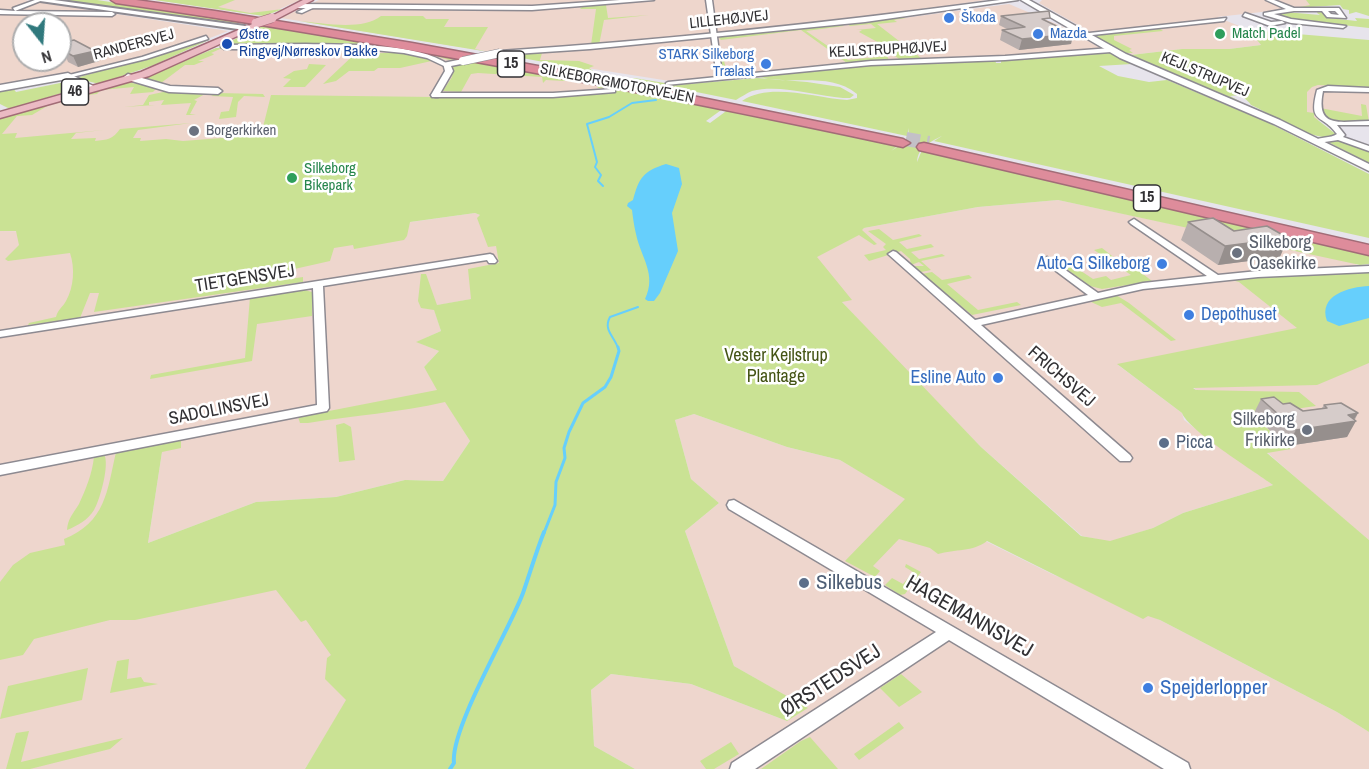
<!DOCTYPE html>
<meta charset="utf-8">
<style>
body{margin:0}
#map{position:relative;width:1369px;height:769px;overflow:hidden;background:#e7e4ec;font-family:"Archivo Narrow",sans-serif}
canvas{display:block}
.north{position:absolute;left:12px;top:12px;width:60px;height:60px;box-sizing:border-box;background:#fff;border:2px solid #adadae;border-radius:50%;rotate:163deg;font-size:16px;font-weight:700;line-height:24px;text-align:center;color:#323134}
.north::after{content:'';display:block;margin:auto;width:21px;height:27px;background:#30797d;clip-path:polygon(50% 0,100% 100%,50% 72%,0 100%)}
</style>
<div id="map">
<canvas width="1369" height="769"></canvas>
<div class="north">N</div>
</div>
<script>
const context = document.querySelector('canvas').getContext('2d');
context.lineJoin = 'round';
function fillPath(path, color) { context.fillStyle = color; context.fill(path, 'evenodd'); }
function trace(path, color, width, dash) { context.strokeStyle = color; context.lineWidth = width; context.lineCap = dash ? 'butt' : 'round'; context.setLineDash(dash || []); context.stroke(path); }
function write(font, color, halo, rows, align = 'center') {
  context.font = font + ' "Archivo Narrow",sans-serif'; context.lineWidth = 5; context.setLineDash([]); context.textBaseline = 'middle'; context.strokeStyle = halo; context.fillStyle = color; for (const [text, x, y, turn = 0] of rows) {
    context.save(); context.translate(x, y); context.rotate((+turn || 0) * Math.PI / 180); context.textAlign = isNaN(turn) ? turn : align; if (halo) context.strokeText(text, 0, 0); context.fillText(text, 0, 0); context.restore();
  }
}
const commercial = new Path2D(`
 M 0,0 L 24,0 L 228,31 L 184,48 L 105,69 L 0,90 ZM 24,24 L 60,24 L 60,60 L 24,60 Z
 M 156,0 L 300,0 L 264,16 Z
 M 319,0 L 986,0 L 859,19 L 601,45 L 491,52 L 281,18 Z
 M 1042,0 L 1332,0 L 1342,3 L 1217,17 L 1249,30 L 1261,45 L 1229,49 L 1182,49 L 1131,55 L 1039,3 Z
 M 1009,4 L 1068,29 L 1102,49 L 1024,56 L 849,62 L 676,82 L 530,59 L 534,51 L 873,22 Z
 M 223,46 L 398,48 L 467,63 L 558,76 L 614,88 L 615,93 L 264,135 L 140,147 L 0,150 L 0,118 L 149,77 Z
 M 1304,84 L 1369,87 L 1369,119 L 1315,120 L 1296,102 Z`);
const industrial = new Path2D(`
 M 1058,200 L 1352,262 L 1369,272 L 1369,540 L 1329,507 L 1193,387 L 1196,386 L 1118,365 L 1182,413 L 1184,420 L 1209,439 L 1273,485 L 1183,513 L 1153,528 L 1110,542 L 1082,536 L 981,447 L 889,353 L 842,302 L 805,256 L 864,228 L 978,207 Z
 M 475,213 L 503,224 L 512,261 L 472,299 L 433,306 L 441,331 L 417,342 L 439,351 L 424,367 L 470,441 L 443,481 L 405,480 L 336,497 L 256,502 L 148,543 L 162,452 L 97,535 L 66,542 L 36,633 L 140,592 L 418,583 L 305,769 L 0,769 L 0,231 L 74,232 L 107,261 L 95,312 L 233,247 Z
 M 694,414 L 787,447 L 840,460 L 937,517 L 1054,575 L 1160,620 L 1337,712 L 1369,732 L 1369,769 L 635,769 L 594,746 L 591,690 L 611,674 L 691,684 L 787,721 L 807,708 L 734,666 L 685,531 L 719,503 L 691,479 L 675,420 Z`);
const green = new Path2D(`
 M 51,0 L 97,0 L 250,23 L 226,24 Z
 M 155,0 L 235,0 L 218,7 L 250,13 L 283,9 L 264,16 Z
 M 1271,0 L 1295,8 L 1310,5 L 1306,0 L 1369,0 L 1369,16 L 1356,12 L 1349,14 L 1349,10 L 1343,9 L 1340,5 L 1297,8 Z
 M 606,5 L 608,18 L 649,15 L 604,20 L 599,45 L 591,45 L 596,9 L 580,9 L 582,7 Z
 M 1309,10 L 1321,10 L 1328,18 L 1357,21 L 1355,18 L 1369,19 L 1369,28 L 1298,20 L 1272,14 L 1285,12 L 1320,15 L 1317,13 L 1318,11 Z
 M 381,16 L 423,16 L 426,19 L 449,19 L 444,27 L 488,27 L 475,49 L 489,52 L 299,21 C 322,23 363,31 381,16 Z
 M 903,17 L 906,18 L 894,20 L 897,22 L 877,24 L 921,58 L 919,60 L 899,59 L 891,53 L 901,51 L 890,44 L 883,45 L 859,32 L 862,30 L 856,30 L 876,28 L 871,24 L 850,26 L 846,23 Z
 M 841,24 L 844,26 L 806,31 L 848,60 L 887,56 L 889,60 L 731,76 L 722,73 L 719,53 L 722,53 L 726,69 L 730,73 L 750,73 L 847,63 L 801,30 L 721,40 L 719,38 L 725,35 Z
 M 265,25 L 464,58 L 449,60 L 422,52 L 392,48 L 238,44 L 218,47 Z
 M 1160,29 L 1163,31 L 1114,36 L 1114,40 L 1132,49 L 1129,50 L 1133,53 L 1125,53 L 1093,36 Z
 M 1249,30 L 1369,40 L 1369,87 L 1318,85 L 1312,87 L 1307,92 L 1307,112 L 1314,113 L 1314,117 L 1337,135 C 1317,146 1270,113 1251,105 C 1246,97 1238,94 1230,96 L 1241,102 L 1131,55 L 1182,49 L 1229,49 L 1261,45 Z
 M 211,39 L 154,65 L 99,84 L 76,78 Z
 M 216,48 L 233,48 L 220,49 L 211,53 L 214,54 L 213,55 L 198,61 L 204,61 L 194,65 L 185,65 L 161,83 L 174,86 L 165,86 L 142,78 Z
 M 262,48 L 319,49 L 312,55 L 304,57 L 252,56 Z
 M 360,49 L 381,50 L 365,50 L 363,54 L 405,52 L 436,60 L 400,68 L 378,68 L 374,71 L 349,71 L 336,81 L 323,84 Z
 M 568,50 L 542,53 L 540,60 L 579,61 L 594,66 L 589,68 L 593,71 L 500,54 Z
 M 1101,52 L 1110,53 L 1132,64 L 1099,66 L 1118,76 L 1149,82 L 1167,80 L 1267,122 L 1369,174 L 1369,238 L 934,141 L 942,136 C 930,142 918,147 917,162 L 922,150 L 1369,254 L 1369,264 L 1360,265 L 1058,200 L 978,207 L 864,228 L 862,230 L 877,244 L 874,245 L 859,235 L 817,257 L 852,300 L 842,302 L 981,447 L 1081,536 L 1110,541 L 1153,528 L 1183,513 L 1273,485 C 1254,471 1188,430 1182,413 L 1117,364 L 1297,328 L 1239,282 L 1228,279 L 1369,272 L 1369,363 L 1317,385 L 1193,388 L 1196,390 L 1299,392 L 1316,406 L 1252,415 L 1291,449 L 1267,453 L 1369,540 L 1369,732 L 1337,712 L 1160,620 L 1148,616 L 1143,619 L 987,541 C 973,552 955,549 938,554 L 930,548 L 899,539 L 873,566 L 880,571 L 875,577 L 845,561 L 905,499 L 840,460 L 787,447 L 694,414 L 675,420 L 691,479 L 719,503 L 685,531 L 734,666 L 808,708 L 787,721 L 691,684 L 611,674 L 591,690 L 594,746 L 635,769 L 305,769 L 346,700 L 325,679 L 327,658 L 331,655 L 306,620 L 301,622 L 276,590 L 135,620 L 110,620 L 34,639 L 23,655 L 0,660 L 0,582 L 13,565 L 30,553 L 65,545 L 64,539 C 106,522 107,491 116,452 L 181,438 L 181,448 L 162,452 L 148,543 L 256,502 L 336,497 L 405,480 L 443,481 L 470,441 L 445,402 C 398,413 355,415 308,423 L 300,423 L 298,417 L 437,390 L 424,367 L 439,351 L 416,342 L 441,331 L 434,310 L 421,308 L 418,301 L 421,274 L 426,274 L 437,305 L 471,299 L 468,269 L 499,263 L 496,246 L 488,247 L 477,218 L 480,215 L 475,213 L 410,222 L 407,236 L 404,240 L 354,249 L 353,245 L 334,248 L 330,261 L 290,270 L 289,279 L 303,277 L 303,282 L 94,312 L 99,293 L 90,293 L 80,318 L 28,325 L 29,323 L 56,317 C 58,309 63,307 66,301 C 74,287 75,268 70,253 L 8,261 L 5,259 L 19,245 L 16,231 L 0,231 L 0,117 L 127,82 L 157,88 L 153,92 L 130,94 L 134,87 L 101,90 L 97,94 L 79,96 L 77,98 L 49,105 L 32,115 L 17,116 L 2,134 L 17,133 L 15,138 L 104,130 L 76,133 L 71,139 L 96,138 L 95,141 C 107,140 113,139 120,129 L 191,123 L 138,130 L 133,138 L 141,138 L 140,141 L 166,139 L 183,141 L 261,135 L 271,95 L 517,98 L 615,92 L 614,89 L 598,88 L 595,83 L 724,108 L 706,121 L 710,123 L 729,109 L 899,145 L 891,151 C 901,145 909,140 909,128 L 907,136 L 742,101 C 770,82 815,98 847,100 L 857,98 L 857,94 C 829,71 792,86 760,77 L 860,65 L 995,60 L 996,63 L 1001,63 L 1001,60 Z
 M 474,60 L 567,77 L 565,81 L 546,80 L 543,83 L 542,77 L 478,73 L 471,74 L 461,92 L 443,91 L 452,77 L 453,66 Z
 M 309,64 L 326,65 L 305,87 L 283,87 L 291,79 L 283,78 L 294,71 L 307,69 Z
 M 634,78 L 677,85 L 758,78 L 807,82 L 840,87 L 854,95 L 850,98 L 843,98 C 814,96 781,84 752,91 C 747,93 741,97 736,100 L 632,79 Z
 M 70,81 L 81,87 L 10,109 L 0,104 L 0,90 L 13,88 L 16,92 Z
 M 168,91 L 205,94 L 194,100 L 197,101 L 190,114 L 196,115 L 186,115 L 191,103 L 161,105 L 164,100 L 149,102 L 149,105 L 155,105 L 124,107 L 143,105 L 149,95 Z
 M 217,93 L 263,94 L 265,97 L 244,96 L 238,102 L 236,117 L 219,119 L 221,112 L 229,111 L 233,97 L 211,96 Z
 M 1361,104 L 1366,105 L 1369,122 L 1329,121 L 1325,120 L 1320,108 L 1362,116 Z
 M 1341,140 L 1369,150 L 1369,163 L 1328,142 Z
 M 879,229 L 893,240 L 919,234 L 922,236 L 899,242 L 907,249 L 931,244 L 934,247 L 911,252 L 919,259 L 942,254 L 945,256 L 921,261 L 931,270 L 921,272 L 912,266 L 924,266 L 919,262 L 911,265 L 910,259 L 901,251 L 869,261 L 864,255 L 886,250 L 883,247 L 886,244 L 868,231 Z
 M 1102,248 L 1116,259 L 1122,258 L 1152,281 L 1102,289 L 1090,286 L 1061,265 L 1075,262 L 1077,263 L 1072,265 L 1093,279 L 1106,276 L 1111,280 L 1131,275 L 1094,250 Z
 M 932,272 L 942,280 L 969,275 L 972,278 L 947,284 L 978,310 L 1017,302 L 1021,305 L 972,315 L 922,274 Z
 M 301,289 L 312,292 L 312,316 L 257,324 L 252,361 L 150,379 L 151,375 L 245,358 L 250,297 Z
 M 1116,295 L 1129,303 L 1176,340 L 1171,341 L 1121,303 L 1102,307 L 1089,301 Z
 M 344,423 L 351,427 L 355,460 L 339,462 L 336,425 Z
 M 104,454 C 110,464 100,500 94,510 C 88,520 77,526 67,530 C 68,518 73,514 79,504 C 86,489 92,474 94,457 L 83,459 L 86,456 Z
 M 906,564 L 921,572 L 905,594 L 900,595 L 885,585 L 892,578 L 903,584 L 913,572 L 905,567 Z
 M 129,659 L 127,679 L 141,677 L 144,682 L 158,684 L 110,693 L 117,661 Z
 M 88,668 L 82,700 L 0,719 L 8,686 Z
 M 901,674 L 922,692 L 899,707 L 880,688 Z
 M 899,722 L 904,728 L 859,760 L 854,754 Z
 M 29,731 L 21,762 L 123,738 L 110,749 L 30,769 L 6,769 L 16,733 Z
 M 810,737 L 838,769 L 761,769 L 801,741 Z
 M 731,742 L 739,754 L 714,769 L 706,769 L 700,761 Z`);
const water = new Path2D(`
 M 666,164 L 679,168 L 682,184 L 672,213 L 678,251 L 660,293 L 654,301 L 648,301 L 645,299 C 657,274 641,258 636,234 C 634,226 633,218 632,210 L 627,206 L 628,203 L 633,200 C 639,178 643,171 666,164 Z
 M 1369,286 L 1369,318 L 1339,326 L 1327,321 C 1318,295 1349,287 1369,286 Z`);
const streamFar2 = new Path2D(`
 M 603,186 L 598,181 L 601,175 L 595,167 L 597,162 L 587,124 L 609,117 L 632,103 L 656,100
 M 618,348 C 614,336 603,330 610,317 L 638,307`);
const streamFar1 = new Path2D(`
 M 544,533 L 555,505 L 556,482 L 565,458 L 564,448 L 569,432 L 583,403 L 605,387 L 611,377 L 619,351 L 618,347`);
const stream = new Path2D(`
 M 450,769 L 454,763 C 450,729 509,631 523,593 C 530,573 536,552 544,532`);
const motorwayTunnel = new Path2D(`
 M 906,139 L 929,143`);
const minor = new Path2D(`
 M 35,0 L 43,0 L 15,11 L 112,12 L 115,14 L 112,16 L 0,14 L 0,10 L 15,11 L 13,8 Z
 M 706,0 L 712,0 L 722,74 L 725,76 L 871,61 L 1005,56 L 1111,48 L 1114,50 L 1111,52 L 1005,60 L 871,65 L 666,85 L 666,83 L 668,82 L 717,77 Z
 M 1266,0 L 1274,0 L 1294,8 L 1339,8 L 1346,18 L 1327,17 L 1322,11 L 1294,11 L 1274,14 L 1291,19 L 1346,26 L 1343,28 L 1291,23 L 1264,15 L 1264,13 L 1286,9 ZM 1328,11 L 1335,11 L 1339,15 L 1331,14 Z
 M 312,5 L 317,6 L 302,13 L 297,12 Z
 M 1245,13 L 1271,22 L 1282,21 L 1285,23 L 1270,26 L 1243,16 Z
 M 1226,18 L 1224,21 L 1083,36 L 1080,34 Z
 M 206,36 L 208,39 L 146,59 L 68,78 L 65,76 L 142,57 Z
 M 306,44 C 345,45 418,42 449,65 L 444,66 L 427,58 L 404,53 L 374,50 L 224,49 L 221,47 L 224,45 Z
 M 1328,86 L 1369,88 L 1369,92 L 1323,91 C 1315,130 1341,121 1369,121 L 1369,125 L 1337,125 L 1345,135 L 1343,137 L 1369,146 L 1369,151 L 1338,140 L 1318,143 L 1314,141 C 1320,136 1330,139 1337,134 C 1322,113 1308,125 1317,90 Z
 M 613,89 L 615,90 L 615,92 L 553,97 L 435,97 L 431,95 L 435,93 L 553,93 Z
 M 1134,219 L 1218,275 L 1258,271 L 1369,266 L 1369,272 L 1258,277 L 1143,289 L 981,325 L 1130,455 L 1132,458 L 1130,461 L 1120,461 L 888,254 L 893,251 L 896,252 L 975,320 L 1088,295 L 1044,262 L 1042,260 L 1047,257 L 1098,293 L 1143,283 L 1207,276 L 1131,224 L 1129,222 Z
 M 490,254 L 493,255 L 497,261 L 495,263 L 489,263 L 487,260 L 323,286 L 329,408 L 327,411 L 0,475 L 0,465 L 317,405 L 313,288 L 0,337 L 0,331 Z
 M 734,500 L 1188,763 L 1190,769 L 1164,769 L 949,640 L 755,769 L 730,769 L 732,763 L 936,632 L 729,509 L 727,505 L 729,501 Z`);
const tertiary = new Path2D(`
 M 620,0 L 654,0 L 532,10 L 297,8 L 294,6 L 297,4 L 532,6 Z
 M 1000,0 L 1018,0 L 865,22 L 590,49 L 500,55 L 496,53 L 500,51 C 667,40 834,22 1000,0 Z
 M 1021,0 L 1029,0 L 1126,54 L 1280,120 L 1369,164 L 1369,171 L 1274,124 L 1120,58 Z
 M 463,59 L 466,59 L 466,63 L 451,66 L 453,71 L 438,97 L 432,97 L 431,95 L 445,71 L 443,63 Z
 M 68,73 L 99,89 L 92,91 L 67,79 L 0,91 L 0,85 Z
 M 128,74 L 170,86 L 218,88 L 222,91 L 218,94 L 169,92 L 125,79 L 124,77 Z`);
const secondary = new Path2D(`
 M 33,0 L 54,0 L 245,26 L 249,28 L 245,30 Z`);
const primary = new Path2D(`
 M 303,0 L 313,0 L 275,20 L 268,18 Z
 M 257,22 L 264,24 L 149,76 L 0,118 L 0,112 L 141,72 Z`);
const motorway = new Path2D(`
 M 111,0 L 136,0 L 215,11 L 412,43 L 609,79 L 903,139 L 910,143 L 903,147 C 642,91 380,41 116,3 Z
 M 924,143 L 1369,245 L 1369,255 L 919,150 L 917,147 L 919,144 Z`);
const tertiaryBridge = new Path2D(`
 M 463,61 L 500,53`);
const primaryBridge = new Path2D(`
 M 256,23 L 272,18`);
const wall = new Path2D(`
 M 1001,16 L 1049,23 L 1073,34 L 1071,44 L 1019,50 L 1000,40 L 1002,30 L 1007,29 L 999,25 Z
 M 64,51 L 99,61 L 78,67 L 68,62 Z
 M 1188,222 L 1234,231 L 1280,257 L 1218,265 L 1181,240 Z
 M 1261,399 L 1283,404 L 1303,411 L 1322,408 L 1324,405 L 1358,413 L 1347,437 L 1287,446 L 1253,415 Z`);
const shadedWall = new Path2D(`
 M 1073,34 L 1071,44 L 1019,50 L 1022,39 Z
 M 95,51 L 99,61 L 78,67 L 73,56 Z
 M 1288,238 L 1280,257 L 1218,265 L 1225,246 Z
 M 1358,413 L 1353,421 L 1356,421 L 1347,437 L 1287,446 L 1296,430 L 1348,415 Z`);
const building = new Path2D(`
 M 1049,11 L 1050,18 L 1042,19 L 1073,34 L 1022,39 L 1002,30 L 1025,27 L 1001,16 Z
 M 74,40 L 95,51 L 73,56 L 64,51 L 65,42 Z
 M 1213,218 L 1234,231 L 1267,226 L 1288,238 L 1225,246 L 1188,222 Z
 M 1274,397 L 1283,404 L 1290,403 L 1303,411 L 1327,408 L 1324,405 L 1341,403 L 1358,413 L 1348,415 L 1356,421 L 1296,430 L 1261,399 Z`);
const markers = [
 [949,18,6,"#3f7fe0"],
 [1038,34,6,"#3f7fe0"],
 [1220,34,6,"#2e9e5b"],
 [227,44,6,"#1a4fb4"],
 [766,64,6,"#3f7fe0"],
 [194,131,6,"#6b7280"],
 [292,178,6,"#2e9e5b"],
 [1237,253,6,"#6b7280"],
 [1162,264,6,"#3f7fe0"],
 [1189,315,6,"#3f7fe0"],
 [998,378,6,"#3f7fe0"],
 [1307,430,6,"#6b7280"],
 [1164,443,6,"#5c6f8a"],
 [804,583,6,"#5c6f8a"],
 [1148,688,6,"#3f7fe0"]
];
const farShopnames = [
 ["Škoda",961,18],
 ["Mazda",1050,34],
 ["STARK Silkeborg",754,55,"right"],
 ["Trælast",754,72,"right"]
];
const farStreetnames = [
 ["LILLEHØJVEJ",729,20,-6],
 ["RANDERSVEJ",134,45,-15],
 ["KEJLSTRUPHØJVEJ",888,50,-3],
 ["KEJLSTRUPVEJ",1205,75,23],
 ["SILKEBORGMOTORVEJEN",617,84,11]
];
const farLeisurenames = [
 ["Match Padel",1232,34],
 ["Silkeborg",304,169],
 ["Bikepark",304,186]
];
const farTransitnames = [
 ["Østre",239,35],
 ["Ringvej/Nørreskov Bakke",239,52]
];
const farWorshipnames = [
 ["Borgerkirken",206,131]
];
const shields = [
 [511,64,27],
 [75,92,27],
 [1147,198,27]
];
const shieldNames = [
 ["15",511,64],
 ["46",75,92],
 ["15",1147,198]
];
const worshipNames = [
 ["Silkeborg",1249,243],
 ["Oasekirke",1249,264],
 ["Silkeborg",1295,420,"right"],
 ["Frikirke",1295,441,"right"]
];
const shopNames = [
 ["Auto-G Silkeborg",1150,264],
 ["Depothuset",1201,315,"left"],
 ["Esline Auto",986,378]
];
const streetNames = [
 ["TIETGENSVEJ",245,279,-9],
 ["FRICHSVEJ",1061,377,41],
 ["SADOLINSVEJ",219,410,-11]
];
const parkNames = [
 ["Vester Kejlstrup",776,356],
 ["Plantage",776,377]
];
const serviceNames = [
 ["Picca",1176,443]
];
const nearServicenames = [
 ["Silkebus",816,583]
];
const nearStreetnames = [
 ["HAGEMANNSVEJ",969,617,30],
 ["ØRSTEDSVEJ",831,681,-33]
];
const nearShopnames = [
 ["Spejderlopper",1160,688]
];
fillPath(commercial, '#eed6cc');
fillPath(industrial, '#eed6cd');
fillPath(green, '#cae294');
fillPath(water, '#66cffc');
trace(streamFar2, '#66cffc', 2);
trace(streamFar1, '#66cffc', 3);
trace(stream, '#66cffc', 4);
trace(motorwayTunnel, '#c3c0c7', 14, [14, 7]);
trace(minor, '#8d8a91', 3);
trace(tertiary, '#8d8a91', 3);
trace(secondary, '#8d8a91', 4);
trace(primary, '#a26c77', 3);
trace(motorway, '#a26c77', 3);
fillPath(minor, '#fff');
fillPath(tertiary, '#fff');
fillPath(secondary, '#fff');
fillPath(primary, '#ebbac3');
fillPath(motorway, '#de8c9b');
trace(tertiaryBridge, '#8d8a91', 9, []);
trace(primaryBridge, '#a26c77', 10, []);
trace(tertiaryBridge, '#fff', 8);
trace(primaryBridge, '#ebbac3', 9);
fillPath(wall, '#b8afae');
fillPath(shadedWall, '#968f8d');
fillPath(building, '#d6ccca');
trace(building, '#968f8d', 1.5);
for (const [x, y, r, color] of markers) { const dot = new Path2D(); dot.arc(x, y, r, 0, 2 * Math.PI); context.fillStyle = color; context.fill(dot); trace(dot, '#fff', 2); }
write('15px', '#366cbe', '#fff', farShopnames, 'left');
write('15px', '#323134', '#fff', farStreetnames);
write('15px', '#27864d', '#fff', farLeisurenames, 'left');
write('15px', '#164399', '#fff', farTransitnames, 'left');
write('15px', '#5b616d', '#fff', farWorshipnames, 'left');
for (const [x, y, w] of shields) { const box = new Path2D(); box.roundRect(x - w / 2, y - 13, w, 26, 4.5); context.fillStyle = '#fff'; context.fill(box); trace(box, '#323134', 1.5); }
write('bold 16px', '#323134', null, shieldNames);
write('18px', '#5b616d', '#fff', worshipNames, 'left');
write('18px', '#366cbe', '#fff', shopNames, 'right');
write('18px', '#323134', '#fff', streetNames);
write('18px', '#445415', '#fff', parkNames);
write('18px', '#4e5e75', '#fff', serviceNames, 'left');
write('21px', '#4e5e75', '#fff', nearServicenames, 'left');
write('21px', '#323134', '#fff', nearStreetnames);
write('21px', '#366cbe', '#fff', nearShopnames, 'left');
</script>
